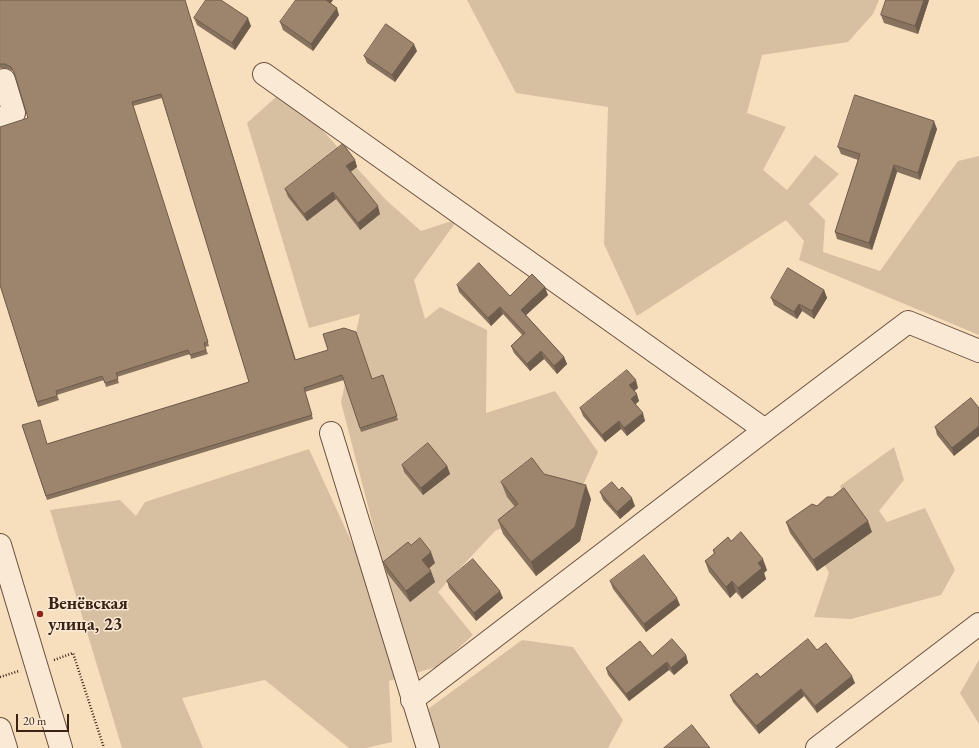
<!DOCTYPE html>
<meta charset="utf-8">
<style>
body{margin:0}
#map{position:relative;width:979px;height:748px;overflow:hidden;background:#f7dfbe;font-family:"EB Garamond",serif}
canvas{display:block}
.scale{position:absolute;left:16px;top:714px;width:53px;height:18px;box-sizing:border-box;border:2px solid #3c2115;border-top:0;padding-left:5px;font-size:12px;line-height:14px;white-space:nowrap;color:#3c2115;-webkit-text-stroke:3px #faead5;paint-order:stroke}
</style>
<div id="map">
<canvas width="979" height="748"></canvas>
<div class="scale">20 m</div>
</div>
<script>
const context = document.querySelector('canvas').getContext('2d');
context.lineJoin = 'round';
function fillPath(path, color) { context.fillStyle = color; context.fill(path, 'evenodd'); }
function trace(path, color, width, dash) { context.strokeStyle = color; context.lineWidth = width; context.lineCap = dash ? 'butt' : 'round'; context.setLineDash(dash || []); context.stroke(path); }
function write(font, color, halo, rows, align = 'center') {
  context.font = font + ' "EB Garamond",serif'; context.lineWidth = 3; context.setLineDash([]); context.textBaseline = 'middle'; context.strokeStyle = halo; context.fillStyle = color; for (const [text, x, y, turn = 0] of rows) {
    context.save(); context.translate(x, y); context.rotate((+turn || 0) * Math.PI / 180); context.textAlign = isNaN(turn) ? turn : align; if (halo) context.strokeText(text, 0, 0); context.fillText(text, 0, 0); context.restore();
  }
}
const green = new Path2D(`
 M 467,0 L 879,0 L 873,14 L 848,42 L 762,55 L 747,113 L 786,127 L 763,170 L 787,190 L 815,155 L 839,174 L 809,204 L 825,220 L 823,252 L 880,271 L 958,161 L 979,156 L 979,335 L 799,260 L 804,241 L 786,220 L 637,316 L 604,244 L 608,107 L 516,93 Z
 M 277,96 L 293,98 L 386,200 L 421,231 L 458,219 L 414,280 L 425,319 L 440,307 L 487,330 L 486,413 L 555,391 L 598,452 L 584,483 L 524,518 L 495,531 L 438,592 L 473,635 L 439,666 L 389,681 L 392,742 L 366,748 L 349,748 L 265,680 L 182,698 L 203,748 L 122,748 L 50,510 L 120,500 L 136,516 L 145,502 L 309,449 L 357,554 L 377,541 L 341,402 L 360,314 L 309,328 L 247,123 Z
 M 894,447 L 904,480 L 879,511 L 887,522 L 925,508 L 955,570 L 941,595 L 851,619 L 814,617 L 829,573 L 818,553 L 854,525 L 840,486 Z
 M 522,640 L 573,647 L 623,720 L 608,748 L 440,748 L 428,709 Z
 M 979,660 L 979,724 L 960,693 Z`);
const path = new Path2D(`
 M 54,660 L 73,653 L 104,748
 M 0,677 L 19,671`);
const minor = new Path2D(`
 M 264,74 L 765,430
 M 0,119 L 14,113 L 4,80
 M 331,433 L 428,748
 M 0,545 L 61,748
 M 412,700 L 765,430 L 908,322 L 979,351
 M 0,729 L 6,748
 M 817,748 L 979,624`);
const wall = new Path2D(`
 M 0,0 L 185,0 L 296,360 L 372,379 L 383,375 L 398,420 L 361,432 L 344,380 L 305,392 L 313,419 L 47,500 L 22,425 L 47,444 L 249,382 L 162,98 L 133,106 L 209,346 L 205,347 L 208,354 L 191,359 L 190,354 L 117,377 L 119,383 L 106,387 L 104,380 L 57,395 L 59,400 L 38,407 L 0,285 L 28,118 L 15,75 L 13,71 L 6,68 L 0,68 Z
 M 333,0 L 330,3 L 339,15 L 313,51 L 283,30 L 280,22 Z
 M 886,0 L 929,0 L 918,34 L 884,23 L 881,15 Z
 M 194,18 L 251,26 L 235,50 L 197,25 Z
 M 417,51 L 395,82 L 367,63 L 364,56 Z
 M 937,129 L 920,180 L 897,172 L 872,250 L 837,239 L 835,232 L 858,160 L 841,154 L 838,147 Z
 M 355,160 L 357,167 L 350,172 L 380,214 L 360,230 L 336,199 L 307,221 L 288,197 L 285,189 Z
 M 457,285 L 510,296 L 548,295 L 526,315 L 564,357 L 567,364 L 557,374 L 544,359 L 530,371 L 514,353 L 511,346 L 522,335 L 503,314 L 491,326 L 459,292 Z
 M 824,290 L 827,298 L 814,319 L 802,311 L 797,319 L 774,305 L 771,298 Z
 M 638,388 L 634,391 L 639,401 L 635,405 L 645,421 L 627,436 L 621,429 L 605,442 L 583,416 L 580,408 Z
 M 971,398 L 954,456 L 937,435 L 935,427 Z
 M 402,465 L 447,466 L 450,474 L 423,495 L 404,472 Z
 M 544,474 L 591,499 L 580,541 L 536,576 L 503,534 L 498,520 L 515,507 L 507,497 L 501,482 Z
 M 619,490 L 635,506 L 620,519 L 603,500 L 600,492 Z
 M 817,506 L 872,532 L 817,571 L 790,533 L 786,522 Z
 M 731,541 L 767,570 L 764,573 L 766,579 L 742,599 L 736,592 L 730,598 L 709,572 L 705,561 L 714,554 L 713,550 Z
 M 411,545 L 435,563 L 429,568 L 435,582 L 410,602 L 387,573 L 383,562 Z
 M 447,581 L 503,598 L 476,621 L 449,588 Z
 M 610,581 L 680,605 L 646,632 L 613,589 Z
 M 817,650 L 855,683 L 817,713 L 804,696 L 759,734 L 733,702 L 730,695 L 760,677 Z
 M 686,655 L 688,663 L 674,675 L 669,670 L 629,701 L 608,675 L 606,668 L 652,656 Z`);
const shadedWall = new Path2D(`
 M 325,0 L 333,0 L 328,7 Z
 M 924,0 L 929,0 L 918,34 L 915,26 Z
 M 337,8 L 339,15 L 313,51 L 311,44 Z
 M 248,18 L 251,26 L 235,50 L 232,43 Z
 M 414,44 L 417,51 L 395,82 L 392,75 Z
 M 934,121 L 937,129 L 920,180 L 918,173 Z
 M 355,160 L 357,167 L 348,174 L 346,166 Z
 M 894,165 L 897,172 L 872,250 L 869,243 Z
 M 333,192 L 336,199 L 307,221 L 304,214 Z
 M 378,206 L 380,214 L 360,230 L 358,223 Z
 M 545,287 L 548,295 L 524,317 L 521,310 Z
 M 824,290 L 827,298 L 814,319 L 812,311 Z
 M 799,304 L 802,311 L 797,319 L 794,312 Z
 M 500,307 L 503,314 L 491,326 L 488,318 Z
 M 541,351 L 544,359 L 530,371 L 527,364 Z
 M 564,357 L 567,364 L 557,374 L 554,366 Z
 M 636,380 L 638,388 L 632,393 L 629,385 Z
 M 637,394 L 639,401 L 633,406 L 631,399 Z
 M 643,413 L 645,421 L 627,436 L 624,428 Z
 M 619,421 L 621,429 L 605,442 L 602,435 Z
 M 979,426 L 979,436 L 954,456 L 952,448 Z
 M 447,466 L 450,474 L 423,495 L 421,488 Z
 M 586,485 L 591,499 L 580,541 L 536,576 L 531,562 Z
 M 632,498 L 635,506 L 620,519 L 617,512 Z
 M 868,521 L 872,532 L 817,571 L 813,560 Z
 M 431,552 L 435,563 L 426,571 L 422,560 Z
 M 763,559 L 767,570 L 764,573 L 766,579 L 742,599 L 738,588 L 758,563 Z
 M 431,571 L 435,582 L 410,602 L 406,591 Z
 M 732,581 L 736,592 L 730,598 L 726,587 Z
 M 500,591 L 503,598 L 476,621 L 474,613 Z
 M 677,598 L 680,605 L 646,632 L 644,624 Z
 M 686,655 L 688,663 L 674,675 L 671,668 Z
 M 667,662 L 669,670 L 629,701 L 626,694 Z
 M 852,676 L 855,683 L 817,713 L 815,706 Z
 M 801,689 L 804,696 L 759,734 L 756,726 Z`);
const building = new Path2D(`
 M 0,0 L 185,0 L 295,360 L 328,350 L 323,334 L 344,328 L 356,332 L 372,379 L 383,375 L 397,416 L 360,428 L 342,375 L 304,388 L 312,415 L 46,496 L 22,425 L 40,420 L 47,444 L 249,382 L 161,94 L 132,102 L 208,342 L 204,343 L 206,350 L 190,355 L 188,350 L 116,373 L 118,379 L 105,383 L 102,376 L 56,391 L 57,396 L 37,402 L 0,285 L 0,127 L 28,118 L 14,72 L 11,67 L 5,64 L 0,64 Z
 M 206,0 L 221,0 L 248,18 L 232,43 L 194,18 Z
 M 296,0 L 326,0 L 337,8 L 311,44 L 280,22 Z
 M 886,0 L 924,0 L 915,26 L 881,15 Z
 M 386,24 L 414,44 L 392,75 L 364,56 Z
 M 855,95 L 934,121 L 918,173 L 894,165 L 869,243 L 835,232 L 860,154 L 838,147 Z
 M 343,144 L 355,160 L 346,166 L 378,206 L 358,223 L 333,192 L 304,214 L 285,189 Z
 M 479,263 L 510,296 L 532,274 L 545,287 L 521,310 L 564,357 L 554,366 L 541,351 L 527,364 L 511,346 L 525,333 L 500,307 L 488,318 L 457,285 Z
 M 788,268 L 824,290 L 812,311 L 799,304 L 794,312 L 771,298 Z
 M 627,370 L 636,380 L 629,385 L 637,394 L 631,399 L 643,413 L 624,428 L 619,421 L 602,435 L 580,408 Z
 M 971,398 L 979,408 L 979,426 L 952,448 L 935,427 Z
 M 428,443 L 447,466 L 421,488 L 402,465 Z
 M 532,458 L 544,474 L 586,485 L 575,527 L 531,562 L 498,520 L 518,504 L 501,482 Z
 M 612,482 L 619,490 L 622,487 L 632,498 L 617,512 L 600,492 Z
 M 844,488 L 868,521 L 813,560 L 786,522 L 812,504 L 817,506 L 827,497 L 832,497 Z
 M 741,532 L 763,559 L 758,563 L 762,568 L 738,588 L 732,581 L 726,587 L 705,561 L 715,553 L 713,550 L 728,537 L 731,541 Z
 M 420,538 L 431,552 L 422,560 L 431,571 L 406,591 L 383,562 L 408,542 L 411,545 Z
 M 644,555 L 677,598 L 644,624 L 610,581 Z
 M 473,559 L 500,591 L 474,613 L 447,581 Z
 M 672,639 L 686,655 L 671,668 L 667,662 L 626,694 L 606,668 L 640,641 L 652,656 Z
 M 808,639 L 817,650 L 826,643 L 852,676 L 815,706 L 801,689 L 756,726 L 730,695 L 757,673 L 760,677 Z
 M 692,725 L 710,748 L 664,748 Z`);
const markers = [
 [40,614,4,"#8f2418"]
];
const poiNames = [
 ["Венёвская",48,604],
 ["улица, 23",48,625]
];
fillPath(green, '#d7bfa1');
trace(minor, '#6b503f', 24);
trace(path, '#3c2115', 2.5, [1, 2]);
trace(minor, '#faead5', 22);
fillPath(wall, '#87725e');
fillPath(shadedWall, '#6e5c4c');
fillPath(building, '#9d846d');
trace(building, '#6e5c4c', 1);
for (const [x, y, r, color] of markers) { const dot = new Path2D(); dot.arc(x, y, r, 0, 2 * Math.PI); context.fillStyle = color; context.fill(dot); trace(dot, '#faead5', 1.5); }
write('bold 18px', '#3c2115', '#faead5', poiNames, 'left');
</script>
